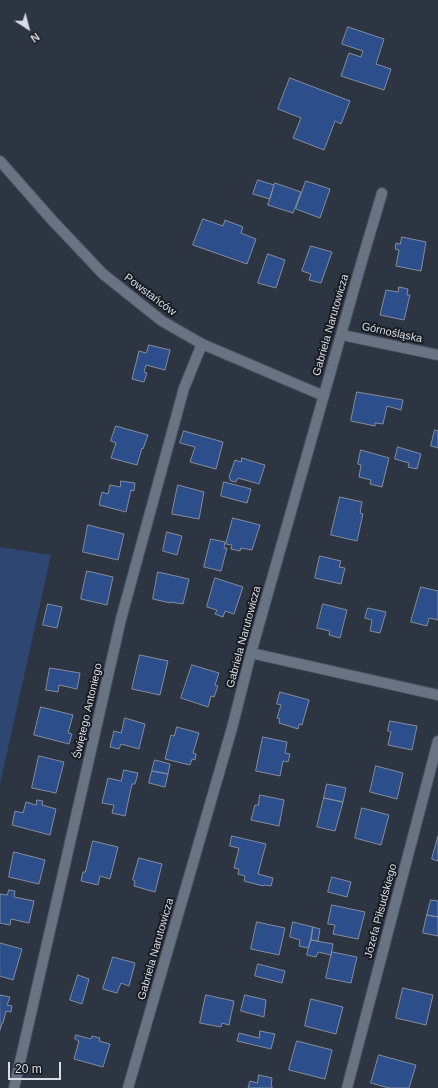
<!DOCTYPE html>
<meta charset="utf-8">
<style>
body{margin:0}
#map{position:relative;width:438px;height:1088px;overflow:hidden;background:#2d3543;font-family:Arial,sans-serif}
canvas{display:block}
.north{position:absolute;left:8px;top:8px;width:40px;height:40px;-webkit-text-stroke:3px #191c23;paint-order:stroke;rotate:144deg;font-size:11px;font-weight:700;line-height:16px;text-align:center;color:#d8dde6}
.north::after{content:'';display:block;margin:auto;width:14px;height:18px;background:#d8dde6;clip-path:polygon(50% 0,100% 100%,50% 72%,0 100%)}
.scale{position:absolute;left:8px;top:1062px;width:53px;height:18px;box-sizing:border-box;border:2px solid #d8dde6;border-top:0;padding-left:5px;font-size:12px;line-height:14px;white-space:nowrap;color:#d8dde6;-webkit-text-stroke:3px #191c23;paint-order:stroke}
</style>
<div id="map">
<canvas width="438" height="1088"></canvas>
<div class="north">N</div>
<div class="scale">20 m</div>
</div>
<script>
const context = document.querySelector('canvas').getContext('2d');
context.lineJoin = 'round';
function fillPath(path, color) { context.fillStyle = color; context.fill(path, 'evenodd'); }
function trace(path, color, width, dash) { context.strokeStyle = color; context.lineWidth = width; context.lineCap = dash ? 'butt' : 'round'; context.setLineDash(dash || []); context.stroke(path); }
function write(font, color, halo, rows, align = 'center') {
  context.font = font + ' Arial,sans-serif'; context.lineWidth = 4; context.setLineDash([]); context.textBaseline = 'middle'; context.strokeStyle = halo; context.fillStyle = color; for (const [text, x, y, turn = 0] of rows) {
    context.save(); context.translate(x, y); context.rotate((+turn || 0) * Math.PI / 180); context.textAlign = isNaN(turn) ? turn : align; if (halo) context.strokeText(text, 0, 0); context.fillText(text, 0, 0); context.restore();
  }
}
const green = new Path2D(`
 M 0,547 L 51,555 L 0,784 Z`);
const building = new Path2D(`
 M 348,27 L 384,39 L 376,64 L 391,69 L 384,90 L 341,76 L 349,53 L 361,57 L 363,51 L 342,44 Z
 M 290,78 L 350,101 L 341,124 L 335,121 L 324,150 L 293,138 L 301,118 L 278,109 Z
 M 258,180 L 274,185 L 270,199 L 253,194 Z
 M 306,181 L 330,189 L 320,218 L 296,209 Z
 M 275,183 L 301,192 L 293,213 L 268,205 Z
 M 203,219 L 223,226 L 225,220 L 243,227 L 241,233 L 256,239 L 247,264 L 193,245 Z
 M 402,237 L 426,242 L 421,271 L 396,266 L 399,250 L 395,249 L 396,243 L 400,244 Z
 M 311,246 L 332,252 L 321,283 L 309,280 L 311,274 L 302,271 Z
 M 268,254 L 285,260 L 276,288 L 258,283 Z
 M 399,287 L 408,289 L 407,295 L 410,295 L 404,320 L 380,315 L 386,290 L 398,292 Z
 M 149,345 L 170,350 L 165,370 L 146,365 L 144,372 L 147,373 L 144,382 L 132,379 L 139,351 L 146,353 Z
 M 357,392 L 403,400 L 401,410 L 387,406 L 383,424 L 375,423 L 375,426 L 351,421 Z
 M 116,426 L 148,435 L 143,449 L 142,448 L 137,465 L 111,458 L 116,443 L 111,441 Z
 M 435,430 L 438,431 L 438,448 L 431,446 Z
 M 184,431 L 223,442 L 216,469 L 190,462 L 195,447 L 180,443 Z
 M 398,447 L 421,454 L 417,469 L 408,467 L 409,463 L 395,459 Z
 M 361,450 L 389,458 L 382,487 L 370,484 L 371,480 L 359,477 L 361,465 L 358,464 Z
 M 242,458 L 265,465 L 259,484 L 238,478 L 236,482 L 231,481 L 229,477 L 235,460 L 241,462 Z
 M 121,481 L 135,483 L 134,491 L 131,490 L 126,512 L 99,505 L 102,492 L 108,494 L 110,485 L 120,487 Z
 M 224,482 L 251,489 L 247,503 L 221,496 Z
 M 178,485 L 204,492 L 199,519 L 172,514 Z
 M 340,497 L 362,502 L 360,513 L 363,514 L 357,541 L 331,535 Z
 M 233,518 L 260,525 L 252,550 L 241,548 L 240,551 L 231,549 L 232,545 L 226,544 Z
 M 88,525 L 124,534 L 118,560 L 83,552 Z
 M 167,532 L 182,536 L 177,555 L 163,551 Z
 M 211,539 L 225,542 L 224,548 L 227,548 L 221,571 L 204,567 Z
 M 320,556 L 341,561 L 339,567 L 345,568 L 341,584 L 315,578 Z
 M 87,571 L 113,577 L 107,605 L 81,599 Z
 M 158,572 L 189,579 L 183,604 L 170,602 L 170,603 L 153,599 Z
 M 215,578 L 243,587 L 234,614 L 225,611 L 223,617 L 215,614 L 217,610 L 207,607 Z
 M 421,587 L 438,591 L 438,620 L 429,618 L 427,626 L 411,622 Z
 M 48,604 L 62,607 L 57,628 L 43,625 Z
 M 323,604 L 347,610 L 340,638 L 329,635 L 330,631 L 317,628 Z
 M 368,608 L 386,612 L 380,633 L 370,631 L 372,620 L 365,618 Z
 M 140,655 L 168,661 L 160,695 L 132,689 Z
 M 192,665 L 219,673 L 215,685 L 218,686 L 214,697 L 211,696 L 208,707 L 181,698 Z
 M 50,668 L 80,673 L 77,689 L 59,685 L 58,692 L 46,690 Z
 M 280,692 L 309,700 L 302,725 L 299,724 L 298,729 L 279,723 L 280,719 L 277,718 L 281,705 L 277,704 Z
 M 41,707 L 73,715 L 68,733 L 72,734 L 69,744 L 34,735 Z
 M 125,718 L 145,724 L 139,749 L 121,744 L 119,749 L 110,747 L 114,731 L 121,733 Z
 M 390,721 L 417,726 L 412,750 L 388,745 L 391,732 L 388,731 Z
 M 177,727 L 199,733 L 193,753 L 196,754 L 195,760 L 192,759 L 190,765 L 165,759 L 171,735 L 174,736 Z
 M 263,737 L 287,742 L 285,753 L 290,754 L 288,762 L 283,761 L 280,776 L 256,771 Z
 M 39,756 L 64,762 L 56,793 L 32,788 Z
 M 155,760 L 170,764 L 168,774 L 152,771 Z
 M 376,766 L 403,773 L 397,799 L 370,792 Z
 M 124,770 L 138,773 L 135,784 L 132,784 L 125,816 L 112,813 L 114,805 L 102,803 L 108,778 L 121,781 Z
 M 152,771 L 168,774 L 165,787 L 149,783 Z
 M 327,784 L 346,788 L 343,802 L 324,798 Z
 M 260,795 L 284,800 L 279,826 L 251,820 L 255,805 L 258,805 Z
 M 324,798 L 343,802 L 335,831 L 317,827 Z
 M 37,800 L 43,801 L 42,805 L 56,809 L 50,835 L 12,825 L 15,811 L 23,813 L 26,802 L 36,805 Z
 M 362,808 L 389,815 L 381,845 L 355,838 Z
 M 232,836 L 266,844 L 258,874 L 273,878 L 271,886 L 264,885 L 263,886 L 244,881 L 245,876 L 238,874 L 239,869 L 234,868 L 239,848 L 230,846 Z
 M 438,836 L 438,861 L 432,859 Z
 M 93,841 L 118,847 L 110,879 L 100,876 L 98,885 L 81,881 L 83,872 L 85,872 Z
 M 14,852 L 45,860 L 39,884 L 9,877 Z
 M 139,858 L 162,864 L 155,892 L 134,886 L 135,881 L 133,880 Z
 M 332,877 L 351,882 L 347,897 L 328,892 Z
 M 9,890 L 15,891 L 14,897 L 34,901 L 29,923 L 11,919 L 10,925 L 0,923 L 0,894 L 7,895 Z
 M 431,900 L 438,901 L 438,917 L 427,915 Z
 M 332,905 L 365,912 L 358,939 L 333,934 L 335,925 L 328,924 Z
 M 427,915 L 438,917 L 438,936 L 423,933 Z
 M 257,922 L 285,928 L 279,955 L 251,949 Z
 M 293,922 L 313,927 L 311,940 L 308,948 L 299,946 L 300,940 L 290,937 Z
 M 313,927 L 320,929 L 318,941 L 311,940 Z
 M 311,940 L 333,944 L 331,955 L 318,952 L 316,957 L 307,955 Z
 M 0,943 L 22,949 L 13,980 L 0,976 Z
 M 332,952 L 357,957 L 351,983 L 326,978 Z
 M 113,957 L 135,963 L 129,986 L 121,983 L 117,993 L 103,989 Z
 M 258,964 L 285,971 L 282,983 L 255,976 Z
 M 78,975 L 89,979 L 82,1004 L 70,1000 Z
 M 403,988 L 433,995 L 426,1025 L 396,1018 Z
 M 0,995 L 10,997 L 7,1005 L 12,1006 L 11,1012 L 6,1011 L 3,1023 L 2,1023 L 0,1030 Z
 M 206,995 L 234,1001 L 229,1025 L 222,1023 L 221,1027 L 200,1023 Z
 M 245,995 L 266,1000 L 264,1017 L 241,1011 Z
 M 311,999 L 343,1007 L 336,1034 L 305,1026 Z
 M 260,1031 L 275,1034 L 271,1049 L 237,1041 L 239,1033 L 259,1038 Z
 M 76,1035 L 91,1039 L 92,1036 L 100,1038 L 99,1041 L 110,1044 L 103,1067 L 74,1059 L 79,1041 L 75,1039 Z
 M 297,1041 L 332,1050 L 325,1079 L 289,1070 Z
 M 379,1055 L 416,1065 L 409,1088 L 389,1088 L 371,1083 Z
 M 259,1075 L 272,1078 L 271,1086 L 272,1086 L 272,1088 L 248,1088 L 250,1081 L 257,1083 Z`);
const minor = new Path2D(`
 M 0,161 L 52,220 L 103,274 L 162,321 L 202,344 L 324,396
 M 342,335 L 438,355
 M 251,653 L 438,695
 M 14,1088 L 121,619 L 184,388 L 202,344
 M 128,1088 L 232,728 L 251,653 L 361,264 L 382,193
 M 347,1088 L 438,741`);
const streetNames = [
 ["Powstańców",150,295,37],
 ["Gabriela Narutowicza",331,325,-74],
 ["Górnośląska",392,333,12],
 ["Gabriela Narutowicza",244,637,-75],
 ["Świętego Antoniego",88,711,-77],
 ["Józefa Piłsudskiego",381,911,-75],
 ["Gabriela Narutowicza",156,949,-74]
];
fillPath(green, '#2e4672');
fillPath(building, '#2c4e8a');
trace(building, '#848d9d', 1);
trace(minor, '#4c525e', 12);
trace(minor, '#6a7383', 10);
write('11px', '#d8dde6', '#191c23', streetNames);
</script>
